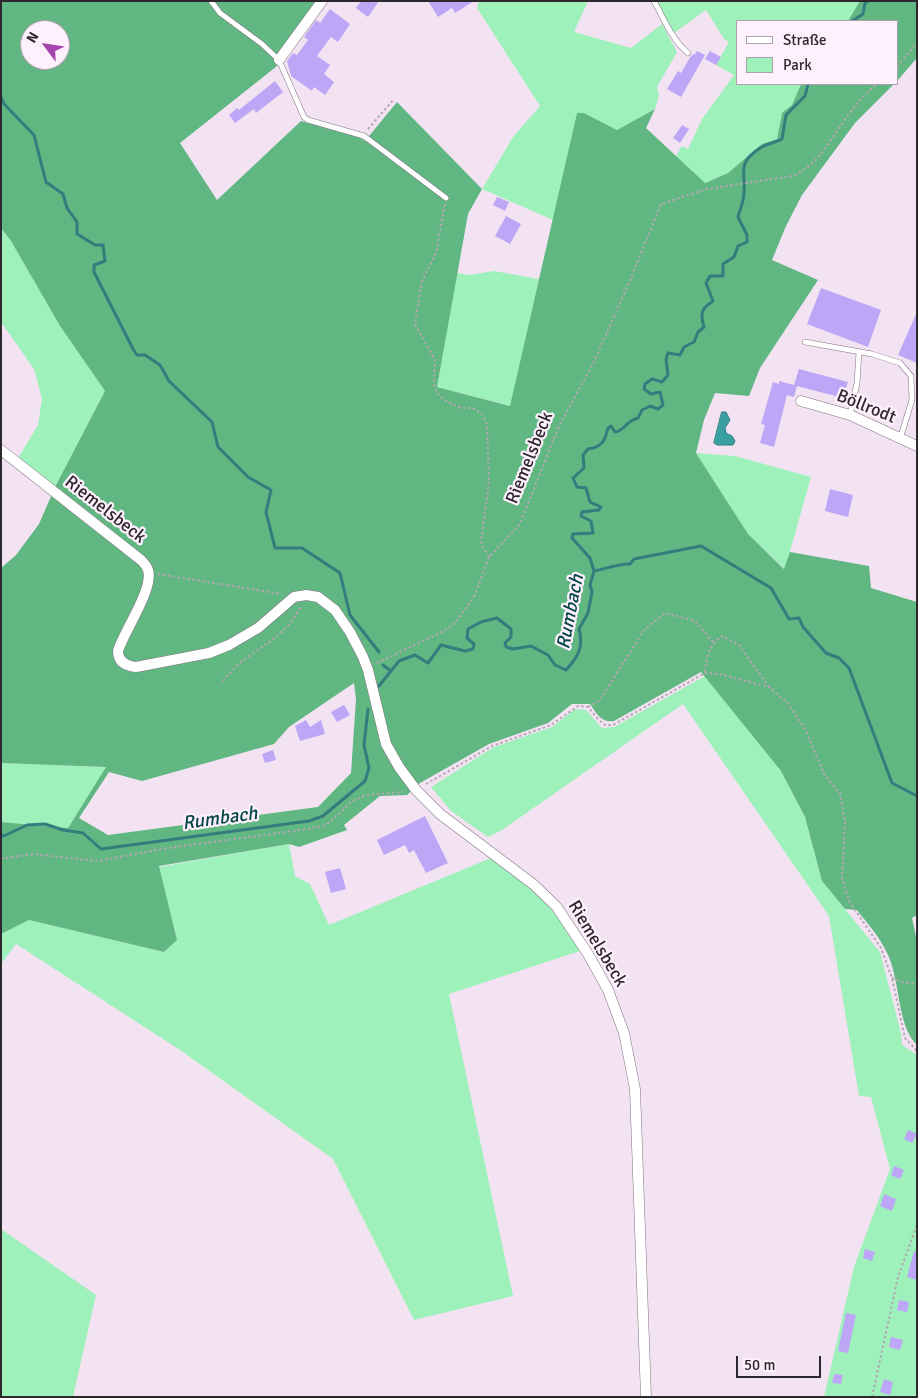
<!DOCTYPE html>
<meta charset="utf-8">
<style>
body{margin:0}
#map{position:relative;width:918px;height:1398px;overflow:hidden;background:#f3e3f2;font-family:Signika,sans-serif}
canvas{display:block}
.frame{position:absolute;inset:0;border:2px solid #2d282d;pointer-events:none}
.legend{position:absolute;left:736px;top:20px;width:162px;height:65px;box-sizing:border-box;background:#fef1fd;border:1px solid #aaa1aa;margin:0;padding:6px 9px;list-style:none;font-size:15px;color:#2d282d}
.legend li{display:flex;align-items:center;gap:10px;height:25px}
.legend b{width:25px;border:1px solid #aaa1aa}
.north{position:absolute;left:20px;top:20px;width:50px;height:50px;box-sizing:border-box;background:#fef1fd;border:1px solid #aaa1aa;border-radius:50%;rotate:301deg;font-size:14px;font-weight:700;line-height:20px;text-align:center;color:#2d282d}
.north::after{content:'';display:block;margin:auto;width:18px;height:22px;background:#a546af;clip-path:polygon(50% 0,100% 100%,50% 72%,0 100%)}
.scale{position:absolute;left:736px;top:1356px;width:85px;height:22px;box-sizing:border-box;border:2px solid #2d282d;border-top:0;padding-left:6px;font-size:15px;line-height:18px;white-space:nowrap;color:#2d282d;-webkit-text-stroke:4px #fef1fd;paint-order:stroke}
</style>
<div id="map">
<canvas width="918" height="1398"></canvas>
<div class="frame"></div>
<ul class="legend">
<li><b style="height:6px;background:#fff"></b>Straße</li>
<li><b style="height:14px;background:#9ff1bc"></b>Park</li>
</ul>
<div class="north">N</div>
<div class="scale">50 m</div>
</div>
<script>
const context = document.querySelector('canvas').getContext('2d');
context.lineJoin = 'round';
function fillPath(path, color) { context.fillStyle = color; context.fill(path, 'evenodd'); }
function trace(path, color, width, dash) { context.strokeStyle = color; context.lineWidth = width; context.lineCap = dash ? 'butt' : 'round'; context.setLineDash(dash || []); context.stroke(path); }
function write(font, color, halo, rows, align = 'center') {
  context.font = font + ' Signika,sans-serif'; context.lineWidth = 4.5; context.setLineDash([]); context.textBaseline = 'middle'; context.strokeStyle = halo; context.fillStyle = color; for (const [text, x, y, turn = 0] of rows) {
    context.save(); context.translate(x, y); context.rotate((+turn || 0) * Math.PI / 180); context.textAlign = isNaN(turn) ? turn : align; if (halo) context.strokeText(text, 0, 0); context.fillText(text, 0, 0); context.restore();
  }
}
const green = new Path2D(`
 M 479,1 L 588,1 L 574,32 L 631,48 L 662,24 L 677,52 L 657,87 L 659,95 L 655,109 L 617,130 L 584,113 L 577,113 L 553,220 L 482,189 L 513,137 L 540,106 L 477,8 Z
 M 657,1 L 860,1 L 848,21 L 737,21 L 737,84 L 801,84 L 792,105 L 782,113 L 777,139 L 762,144 L 728,173 L 704,183 L 676,156 L 682,146 L 688,149 L 702,119 L 734,75 L 716,65 L 729,42 L 724,39 L 706,10 L 674,33 Z
 M 1,228 L 11,241 L 60,326 L 105,391 L 55,487 L 18,458 L 38,425 L 42,399 L 34,369 L 1,322 Z
 M 494,271 L 539,279 L 511,406 L 437,387 L 457,273 L 469,275 Z
 M 696,453 L 735,456 L 811,477 L 785,569 L 748,534 Z
 M 705,676 L 781,771 L 805,817 L 822,881 L 880,952 L 901,1033 L 902,1045 L 917,1055 L 917,1397 L 824,1397 L 854,1267 L 890,1169 L 871,1097 L 859,1096 L 829,916 L 683,704 L 502,830 L 488,837 L 451,811 L 431,787 L 494,747 L 552,727 L 575,709 L 586,710 L 602,728 L 614,727 Z
 M 1,763 L 106,767 L 68,828 L 1,822 Z
 M 289,844 L 295,876 L 310,884 L 329,925 L 491,858 L 530,885 L 551,908 L 583,950 L 449,994 L 513,1296 L 414,1320 L 333,1159 L 180,1050 L 16,944 L 1,964 L 1,934 L 29,920 L 164,952 L 177,940 L 159,867 Z
 M 1,1229 L 96,1295 L 73,1397 L 1,1397 Z`);
const forest = new Path2D(`
 M 1,1 L 317,1 L 275,62 L 277,66 L 180,143 L 217,200 L 301,121 L 357,136 L 365,141 L 397,102 L 482,189 L 468,214 L 437,387 L 510,406 L 577,113 L 584,113 L 617,130 L 655,109 L 646,128 L 705,183 L 728,173 L 762,144 L 777,139 L 782,113 L 792,105 L 801,84 L 894,84 L 855,123 L 802,195 L 786,226 L 772,260 L 818,280 L 760,368 L 749,396 L 715,393 L 704,420 L 696,453 L 748,534 L 784,569 L 790,552 L 869,566 L 871,588 L 917,602 L 917,915 L 912,918 L 917,941 L 917,1045 C 896,1025 901,978 886,951 C 879,936 867,923 857,910 L 845,909 L 822,881 L 805,817 L 781,771 L 701,672 L 614,721 C 601,723 597,714 590,704 L 572,704 L 548,723 L 489,744 L 420,783 L 407,795 L 380,796 L 344,825 L 347,830 L 299,847 L 289,844 L 159,866 L 177,940 L 164,952 L 29,920 L 1,934 L 1,822 L 68,828 L 106,767 L 1,763 L 1,568 L 16,555 L 39,524 L 55,487 L 105,391 L 60,326 L 11,241 L 1,228 ZM 30,30 L 60,30 L 60,60 L 30,60 ZM 354,683 L 356,699 L 351,773 L 318,807 L 108,835 L 79,818 L 109,772 L 142,781 L 274,744 L 289,727 Z
 M 860,1 L 917,1 L 917,58 L 897,81 L 897,21 L 848,21 Z`);
const water = new Path2D(`
 M 722,412 L 726,412 L 730,420 L 725,428 L 726,433 L 732,436 L 735,441 L 733,445 L 717,445 L 714,443 Z`);
const stream = new Path2D(`
 M 852,21 L 863,14 L 865,3 L 868,1
 M 1,97 L 4,104 L 34,135 L 46,182 L 63,194 L 67,208 L 77,222 L 77,234 L 95,245 L 103,245 L 105,261 L 94,265 L 94,272 L 133,349 L 137,355 L 145,355 L 160,365 L 169,381 L 212,422 L 218,447 L 248,477 L 271,490 L 266,512 L 275,548 L 302,548 L 340,573 L 350,615 L 379,652
 M 594,571 C 604,569 622,563 630,564 L 634,559 L 701,546 L 771,588 L 789,619 L 799,618 L 803,627 L 826,653 L 839,658 L 849,668 L 892,783 L 917,796
 M 383,665 L 391,671
 M 379,686 L 399,661 L 415,655 L 428,663 L 441,645 L 465,651 L 473,649 L 474,644 L 467,638 L 468,629 L 481,622 L 497,618 L 511,629 L 511,637 L 505,643 L 506,647 L 513,649 L 531,646 L 548,655 L 555,665 L 566,670 C 578,657 584,647 579,629 L 588,613 L 592,592 L 590,585 L 594,571 L 590,558 L 572,538 L 573,534 L 593,533 L 591,521 L 581,516 L 582,512 L 599,510 L 601,507 L 590,502 L 586,488 L 577,487 L 573,478 L 584,468 L 583,455 L 588,449 C 602,447 605,441 608,428 L 611,426 L 615,432 C 626,430 624,422 638,418 L 642,410 L 650,406 L 658,409 L 663,405 L 660,392 L 651,394 L 644,389 L 645,384 L 652,379 L 662,382 L 668,375 L 666,359 L 668,353 L 680,355 L 684,347 L 694,342 L 698,332 L 704,327 C 700,313 701,309 713,301 L 706,283 L 710,276 L 723,276 L 723,264 L 734,257 L 738,246 L 747,242 L 747,235 L 738,217 C 740,209 744,201 744,193 C 746,172 736,164 760,148 C 766,144 775,143 782,139 L 786,115 L 805,96 L 808,84
 M 1,835 L 4,836 L 27,825 L 45,824 L 63,830 L 83,833 L 101,849 L 309,821 L 323,816 L 365,781 L 369,768 L 364,745 L 368,709`);
const building = new Path2D(`
 M 361,1 L 379,1 L 368,17 L 356,8 Z
 M 428,1 L 474,1 L 455,13 L 452,8 L 438,17 Z
 M 330,9 L 350,24 L 338,42 L 331,37 L 317,56 L 330,65 L 324,74 L 334,82 L 325,95 L 314,87 L 312,91 L 291,76 L 287,61 L 293,53 L 297,55 L 308,40 L 304,37 L 316,20 L 320,23 Z
 M 697,51 L 705,55 L 681,97 L 667,89 L 678,71 L 681,73 L 689,59 L 693,54 L 694,55 Z
 M 710,51 L 721,57 L 716,65 L 705,59 Z
 M 275,81 L 283,92 L 256,113 L 254,109 L 235,123 L 229,115 L 237,108 L 239,110 Z
 M 682,125 L 689,129 L 680,143 L 673,138 Z
 M 497,197 L 509,202 L 505,211 L 493,205 Z
 M 506,216 L 521,224 L 510,244 L 495,236 Z
 M 821,288 L 881,310 L 868,347 L 807,324 Z
 M 917,312 L 917,363 L 898,355 Z
 M 799,369 L 848,382 L 843,398 L 797,386 L 794,397 L 787,395 L 774,447 L 760,443 L 765,425 L 761,424 L 773,382 L 779,384 L 779,381 L 794,385 Z
 M 830,489 L 853,495 L 848,517 L 825,511 Z
 M 344,705 L 350,715 L 337,722 L 331,712 Z
 M 306,720 L 310,727 L 321,720 L 325,734 L 300,741 L 295,726 Z
 M 273,750 L 276,760 L 265,763 L 262,754 Z
 M 425,816 L 448,863 L 426,873 L 414,850 L 409,853 L 405,845 L 384,855 L 377,840 Z
 M 340,868 L 346,889 L 331,893 L 325,872 Z
 M 908,1130 L 917,1134 L 912,1143 L 904,1139 Z
 M 894,1166 L 904,1170 L 900,1179 L 891,1175 Z
 M 884,1194 L 896,1199 L 892,1211 L 880,1206 Z
 M 865,1249 L 875,1252 L 872,1261 L 863,1258 Z
 M 914,1251 L 917,1252 L 917,1280 L 907,1277 Z
 M 899,1300 L 909,1302 L 907,1312 L 897,1310 Z
 M 846,1313 L 856,1315 L 848,1353 L 838,1351 Z
 M 891,1337 L 903,1340 L 900,1350 L 889,1347 Z
 M 834,1374 L 843,1375 L 841,1384 L 832,1383 Z
 M 884,1379 L 893,1382 L 890,1395 L 880,1392 Z`);
const path = new Path2D(`
 M 897,66 L 917,43
 M 368,129 L 394,99
 M 445,204 L 436,253 L 422,281 L 415,324 L 435,360 L 434,384 L 437,393 L 447,402 L 461,408 L 473,408 L 483,415 L 487,425 L 489,481 L 481,542 L 483,548 L 489,557
 M 158,574 L 282,594
 M 377,663 L 444,631 L 456,622 L 474,597 L 489,557 L 520,524 L 559,426 L 594,362 L 631,278 L 661,204 L 707,189 L 792,176 C 820,166 834,132 853,109 C 860,100 868,91 877,84
 M 705,672 C 706,657 709,645 722,636 L 739,645 L 769,687
 M 223,681 C 228,675 233,669 239,664 C 261,645 288,635 301,606
 M 588,707 L 600,700 L 644,630 L 665,613 L 695,621 L 713,642
 M 426,784 L 492,746 L 551,725 L 578,706 L 588,707 L 598,719 L 605,725 L 613,725 L 705,673 L 719,674 L 769,687 L 788,703 L 805,729 L 825,776 L 840,793 L 845,823 L 842,878 L 849,901 L 881,948 L 892,978 L 905,1038 L 917,1051
 M 1,859 L 32,854 L 98,861 L 161,849 L 294,831 L 323,826 L 330,822 L 351,802 L 366,795 L 403,792
 M 892,978 L 902,982 L 917,984
 M 872,1397 L 898,1277 L 917,1225`);
const service = new Path2D(`
 M 211,1 L 220,13 L 262,44 L 279,60 L 304,117 L 308,120 L 364,136 L 446,198
 M 654,1 C 664,19 672,40 688,53
 M 805,342 L 872,354 L 900,363 L 911,376 L 912,400 L 900,439
 M 850,415 L 857,383 L 859,352`);
const minor = new Path2D(`
 M 279,60 L 322,1
 M 801,401 L 850,415 L 917,446
 M 1,450 L 141,560 C 144,563 147,566 148,570 C 154,589 124,631 118,651 C 118,662 126,666 136,667 L 209,653 L 229,645 L 258,628 L 294,597 L 306,595 L 318,597 L 335,610 L 350,632 L 363,657 L 368,670 L 386,744 L 399,767 L 416,790 L 440,814 L 533,884 L 556,906 L 588,954 L 608,990 L 624,1033 L 635,1089 L 646,1397`);
const streetNames = [
 ["Böllrodt",866,407,22],
 ["Riemelsbeck",530,458,-68],
 ["Riemelsbeck",105,510,38],
 ["Riemelsbeck",597,944,59]
];
const waterNames = [
 ["Rumbach",571,612,-79],
 ["Rumbach",220,819,-8]
];
fillPath(green, '#9ff1bc');
fillPath(forest, '#60b782');
fillPath(water, '#38a0a1');
trace(water, '#357c7e', 1);
trace(stream, '#357c7e', 3);
fillPath(building, '#bea6f7');
trace(service, '#817381', 6);
trace(minor, '#817381', 11);
trace(path, '#b3a7b2', 2, [2.5, 2.5]);
trace(service, '#fff', 5);
trace(minor, '#fff', 10);
write('18px', '#2d282d', '#fef1fd', streetNames);
write('italic 19px', '#044546', '#fef1fd', waterNames);
</script>
